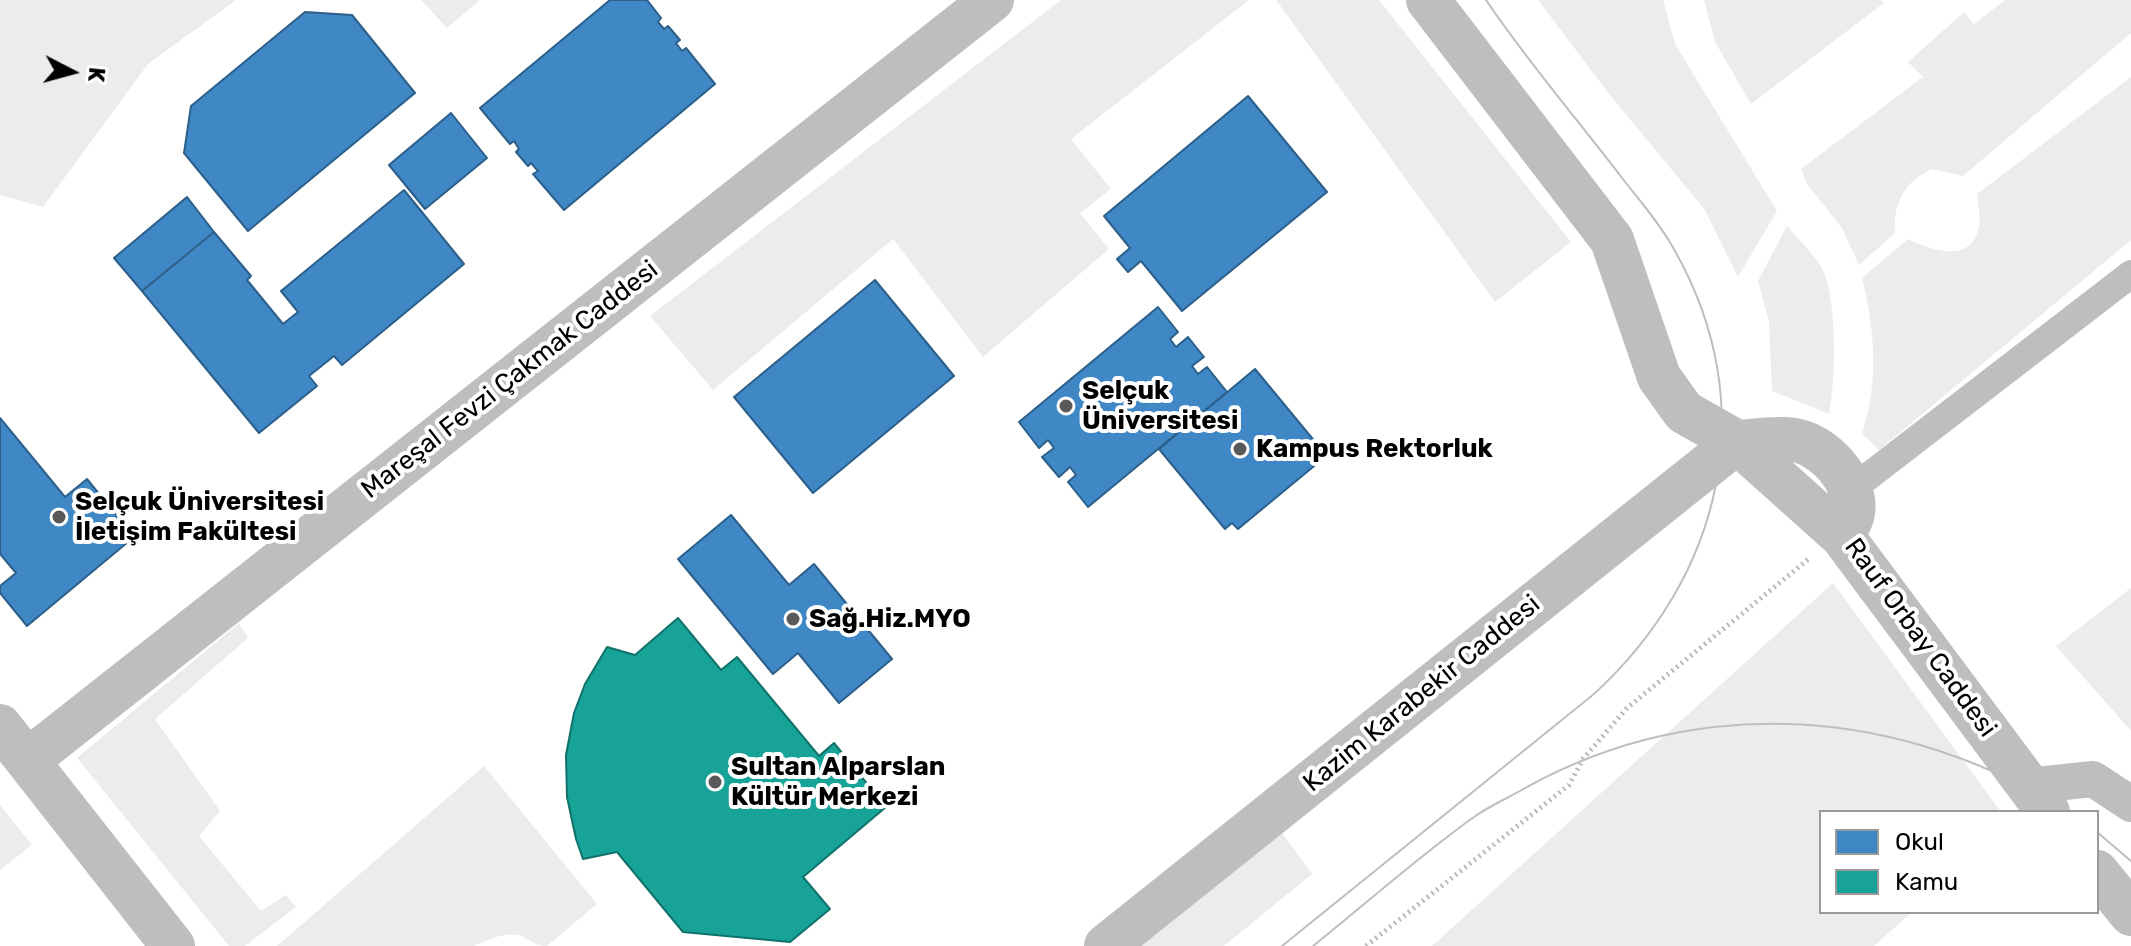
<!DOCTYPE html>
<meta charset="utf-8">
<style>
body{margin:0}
#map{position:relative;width:2131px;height:946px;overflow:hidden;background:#fff;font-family:Rubik,sans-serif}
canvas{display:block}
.legend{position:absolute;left:1819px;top:810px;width:280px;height:104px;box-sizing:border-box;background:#fff;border:2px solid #999;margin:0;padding:10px 14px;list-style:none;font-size:24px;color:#000}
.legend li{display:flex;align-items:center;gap:16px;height:40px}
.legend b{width:40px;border:2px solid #999}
.north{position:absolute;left:32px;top:32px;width:80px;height:80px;-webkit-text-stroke:6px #fff;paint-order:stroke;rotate:96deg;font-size:22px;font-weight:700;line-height:32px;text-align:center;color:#000}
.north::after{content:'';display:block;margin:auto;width:28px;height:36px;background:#000;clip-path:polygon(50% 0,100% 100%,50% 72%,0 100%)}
</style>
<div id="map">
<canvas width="2131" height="946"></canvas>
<ul class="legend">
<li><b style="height:22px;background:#3f88c5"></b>Okul</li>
<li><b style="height:22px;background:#17a398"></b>Kamu</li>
</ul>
<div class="north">K</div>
</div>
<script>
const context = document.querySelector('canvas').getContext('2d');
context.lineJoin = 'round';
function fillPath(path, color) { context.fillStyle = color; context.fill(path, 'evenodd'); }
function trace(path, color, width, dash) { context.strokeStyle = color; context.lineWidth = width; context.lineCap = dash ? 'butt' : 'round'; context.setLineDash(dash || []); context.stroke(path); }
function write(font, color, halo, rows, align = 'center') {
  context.font = font + ' Rubik,sans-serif'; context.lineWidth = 8; context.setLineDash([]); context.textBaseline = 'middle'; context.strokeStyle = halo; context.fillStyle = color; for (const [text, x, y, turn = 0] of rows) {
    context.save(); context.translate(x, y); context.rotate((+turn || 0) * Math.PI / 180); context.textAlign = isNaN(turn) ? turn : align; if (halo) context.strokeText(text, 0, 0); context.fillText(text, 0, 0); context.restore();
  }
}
const green = new Path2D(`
 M 0,0 L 236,0 L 148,64 L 43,207 L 0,195 Z
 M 421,0 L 480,0 L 447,28 Z
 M 1061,0 L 1249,0 L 1071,139 L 1111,189 L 1080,213 L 1109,249 L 983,357 L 893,239 L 713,390 L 650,316 Z
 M 1276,0 L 1379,0 L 1571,242 L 1495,302 Z
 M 1538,0 L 1663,0 L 1675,44 L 1777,211 L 1738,277 L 1705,210 L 1609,94 Z
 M 1704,0 L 1881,0 L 1884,3 L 1751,104 L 1715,42 Z
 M 2005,0 L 2131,0 L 2131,33 L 1963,176 L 1932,169 C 1904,182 1893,203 1895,233 L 1859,265 L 1842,228 L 1807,184 L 1801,169 L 1923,77 L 1908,62 L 1964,12 L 1974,24 Z
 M 2131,77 L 2131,240 L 1879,450 L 1862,434 C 1879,382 1875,331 1862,278 L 1908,239 C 1931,250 1971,265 1979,227 C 1981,217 1978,205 1977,194 Z
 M 1787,226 C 1798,239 1811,251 1820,265 C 1838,292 1836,382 1829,414 L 1772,391 L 1769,322 L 1758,281 Z
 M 1833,583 L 2001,812 L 1821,812 L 1821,912 L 1912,912 L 1874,946 L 1432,946 Z
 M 2131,588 L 2131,731 L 2056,646 Z
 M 239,623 L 248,638 L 155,719 L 220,811 L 199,836 L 261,911 L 286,895 L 296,907 L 245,946 L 229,946 L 77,758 Z
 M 484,766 L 597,904 L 547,946 C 536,946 530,940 521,936 C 507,931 487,940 474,946 L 277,946 Z
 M 0,805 L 32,845 L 0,870 Z
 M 1277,826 L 1312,874 L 1224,946 L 1130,946 Z`);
const schools = new Path2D(`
 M 610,0 L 647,0 L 661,18 L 658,22 L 664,29 L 668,26 L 680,40 L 676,43 L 682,51 L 686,48 L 715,84 L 564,210 L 533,174 L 538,171 L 531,163 L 528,166 L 516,152 L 519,149 L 514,141 L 510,144 L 480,108 Z
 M 305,12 L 352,15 L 415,93 L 248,231 L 184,153 L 191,106 Z
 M 1248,96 L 1327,192 L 1182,311 L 1141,261 L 1128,272 L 1117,259 L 1130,248 L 1104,216 Z
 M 451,113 L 487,158 L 425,209 L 389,165 Z
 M 404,190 L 464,264 L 342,365 L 334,356 L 309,376 L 317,386 L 259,433 L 142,291 L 214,232 L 251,276 L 247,280 L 283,324 L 298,312 L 281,291 Z
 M 187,197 L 214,232 L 142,291 L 114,258 Z
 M 875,280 L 954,376 L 813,493 L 734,397 Z
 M 1158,307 L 1178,332 L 1170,339 L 1176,347 L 1188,337 L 1204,357 L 1192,366 L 1198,374 L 1207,367 L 1227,392 L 1088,507 L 1068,482 L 1076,475 L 1070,467 L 1059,477 L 1042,457 L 1054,448 L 1048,440 L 1039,448 L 1019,422 Z
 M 1255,369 L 1321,449 L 1314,455 L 1319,462 L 1238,529 L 1232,523 L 1225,529 L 1159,449 Z
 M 0,418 L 65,497 L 87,479 L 134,537 L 27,626 L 0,593 L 0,586 L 16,573 L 0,554 Z
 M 731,515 L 789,585 L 814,564 L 892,659 L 839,703 L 798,653 L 773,674 L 678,559 Z`);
const public = new Path2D(`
 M 678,618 L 721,670 L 737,657 L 819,756 L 834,743 L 886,807 L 803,877 L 830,909 L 790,942 L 683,932 L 617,852 L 583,859 L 576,839 L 567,797 L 566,755 L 574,713 L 585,684 L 607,647 L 635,655 Z`);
const path = new Path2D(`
 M 1366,946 L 1569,785 L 1583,759 L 1627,708 L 1811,557`);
const pedestrian = new Path2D(`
 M 1852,489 L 2131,274`);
const minor = new Path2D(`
 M 2027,786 L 2093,779 L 2131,804`);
const tertiary = new Path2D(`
 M 1428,0 L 1612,240 L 1659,377 L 1684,412 L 1737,442 L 1842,536 L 2048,812
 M 1737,442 C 1755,441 1776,437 1794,440 C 1825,445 1858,482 1853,513 C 1852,521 1846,529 1842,536
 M 0,726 L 173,946
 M 28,760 L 992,0
 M 2097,872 L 2131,914
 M 1106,946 L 1737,442`);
const tram = new Path2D(`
 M 2097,832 L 2131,861
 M 1282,946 L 1594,694 C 1722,576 1763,407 1675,251 C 1661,225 1640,201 1622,178 C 1577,119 1527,61 1486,0
 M 1313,946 C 1367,903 1419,856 1474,817 C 1491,805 1510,797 1527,787 C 1701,691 1903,708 2069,812`);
const markers = [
 [1066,406,8,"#595959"],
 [1240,449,8,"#595959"],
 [59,517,8,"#595959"],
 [793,619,8,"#595959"],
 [715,782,8,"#595959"]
];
const streetNames = [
 ["Mareşal Fevzi Çakmak Caddesi",510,380,-38],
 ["Rauf Orbay Caddesi",1920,638,54],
 ["Kazim Karabekir Caddesi",1422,694,-39]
];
const poiNames = [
 ["Selçuk",1082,391],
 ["Üniversitesi",1082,421],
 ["Kampus Rektorluk",1256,449],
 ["Selçuk Üniversitesi",75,502],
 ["İletişim Fakültesi",75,532],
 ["Sağ.Hiz.MYO",809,619],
 ["Sultan Alparslan",731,767],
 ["Kültür Merkezi",731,797]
];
fillPath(green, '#ececec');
fillPath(schools, '#3f88c5');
trace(schools, '#2c5f8a', 2);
fillPath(public, '#17a398');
trace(public, '#10726a', 2);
trace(path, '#b9b9b9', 5, [2, 4]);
trace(pedestrian, '#bebebe', 28);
trace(minor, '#bebebe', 36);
trace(tertiary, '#bebebe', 44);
trace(tram, '#bebebe', 2);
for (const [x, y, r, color] of markers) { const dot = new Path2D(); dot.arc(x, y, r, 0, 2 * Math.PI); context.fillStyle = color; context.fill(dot); trace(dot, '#fff', 3); }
write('26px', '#000', '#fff', streetNames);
write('bold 26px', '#000', '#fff', poiNames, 'left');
</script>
